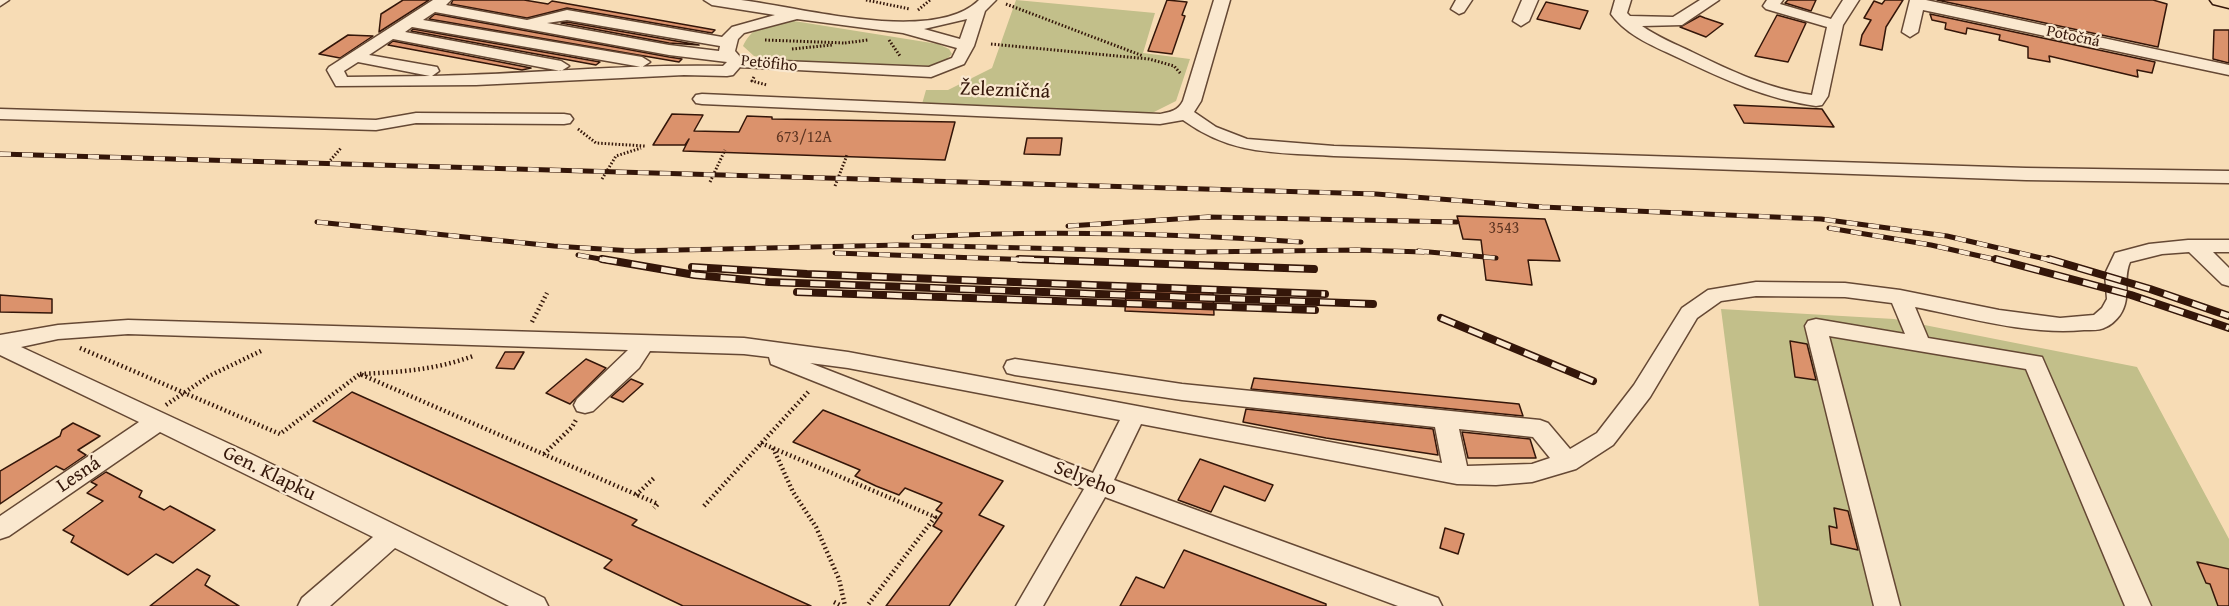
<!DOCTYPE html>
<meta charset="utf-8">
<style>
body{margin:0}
canvas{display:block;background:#f7dcb5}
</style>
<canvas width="2229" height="606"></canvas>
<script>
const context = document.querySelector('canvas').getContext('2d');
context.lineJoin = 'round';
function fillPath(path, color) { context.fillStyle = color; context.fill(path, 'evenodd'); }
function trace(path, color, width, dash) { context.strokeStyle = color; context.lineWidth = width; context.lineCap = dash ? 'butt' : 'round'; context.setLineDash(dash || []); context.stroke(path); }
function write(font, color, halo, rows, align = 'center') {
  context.font = font + ' "Gentium Book Plus",serif'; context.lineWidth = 4.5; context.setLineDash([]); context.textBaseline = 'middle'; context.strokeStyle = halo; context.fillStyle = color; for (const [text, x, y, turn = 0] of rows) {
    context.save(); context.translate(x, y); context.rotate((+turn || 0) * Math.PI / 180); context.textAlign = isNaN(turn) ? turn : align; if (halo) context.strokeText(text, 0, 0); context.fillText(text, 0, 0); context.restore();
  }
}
const green = new Path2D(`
 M 1016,0 L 1155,13 L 1143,53 L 1190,59 L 1176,101 L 1150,114 L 922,104 L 926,90 L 948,90 L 992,68 Z
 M 780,21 L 794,21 L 938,44 L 949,49 L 952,54 L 944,62 L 932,66 L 771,60 L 754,56 L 743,46 C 751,29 762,25 780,21 Z
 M 1721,309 L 1894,319 L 2137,367 L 2229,539 L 2229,606 L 1759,606 Z`);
const building = new Path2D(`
 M 403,0 L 429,0 L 379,32 L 381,14 Z
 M 453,0 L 524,0 L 548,4 L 552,1 L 715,30 L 712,33 L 567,8 L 527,18 L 451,4 Z
 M 1167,0 L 1187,2 L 1182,15 L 1185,16 L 1172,54 L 1148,51 Z
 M 1788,0 L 1816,0 L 1811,11 L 1785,3 Z
 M 1885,0 L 1903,0 L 1886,27 L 1882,50 L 1860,45 L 1862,35 L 1871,20 L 1864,18 L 1874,1 L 1882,4 Z
 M 1937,0 L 2153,0 L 2167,4 L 2158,47 Z
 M 1546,2 L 1588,11 L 1580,29 L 1537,19 Z
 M 435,14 L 669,57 L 682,59 L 679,62 L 429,19 Z
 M 1930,14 L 2155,62 L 2152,73 L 2137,70 L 2138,77 L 2049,56 L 2050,62 L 2028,58 L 2028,47 L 1999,40 L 2000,35 L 1967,28 L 1966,34 L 1945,29 L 1946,23 L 1932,20 Z
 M 1777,15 L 1806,23 L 1788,62 L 1755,56 Z
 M 1700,16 L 1705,18 L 1723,24 L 1706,37 L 1680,27 Z
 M 567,22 L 699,45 L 669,43 L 561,23 Z
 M 413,29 L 600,62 L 596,65 L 411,31 Z
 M 2214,30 L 2229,30 L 2229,63 L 2213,59 Z
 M 348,35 L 373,36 L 340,58 L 319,54 Z
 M 393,41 L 531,68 L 522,70 L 388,45 Z
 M 1734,105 L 1822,109 L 1834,127 L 1744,123 Z
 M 672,114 L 703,115 L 694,131 L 739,132 L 747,116 L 772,117 L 772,119 L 955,122 L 945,160 L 683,151 L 689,139 L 685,145 L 653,145 Z
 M 1027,138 L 1062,138 L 1060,155 L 1024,154 Z
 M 1457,216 L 1545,219 L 1560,261 L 1528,260 L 1532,285 L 1486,280 L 1481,240 L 1463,239 Z
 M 1126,290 L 1213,293 L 1214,315 L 1125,311 Z
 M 0,295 L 52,299 L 52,313 L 0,312 Z
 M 1790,341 L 1807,344 L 1816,380 L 1795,377 Z
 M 505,352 L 524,352 L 514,369 L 496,368 Z
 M 586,359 L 606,368 L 570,404 L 546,393 Z
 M 1254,378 L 1519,404 L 1523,416 L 1251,389 Z
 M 631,379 L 643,384 L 623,402 L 611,397 Z
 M 352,392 L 637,520 L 632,525 L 811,606 L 683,606 L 604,568 L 612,560 L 313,421 Z
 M 1246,409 L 1433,429 L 1438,455 L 1326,438 L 1243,422 Z
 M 823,410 L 1003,481 L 979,515 L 1004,526 L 949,606 L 886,606 L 942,531 L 933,526 L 942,513 L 936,510 L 942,503 L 905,488 L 899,495 L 876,486 L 855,476 L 860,470 L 793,442 Z
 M 73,423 L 100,436 L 78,450 L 86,455 L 64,470 L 56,466 L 0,504 L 0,471 L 60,436 L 62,430 Z
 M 1462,432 L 1530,439 L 1536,458 L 1468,458 Z
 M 1200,459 L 1273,485 L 1265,501 L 1224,486 L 1211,512 L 1178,500 Z
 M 106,472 L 142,491 L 139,497 L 164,510 L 170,506 L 215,530 L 173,563 L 156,554 L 128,575 L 71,542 L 74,536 L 63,530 L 103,501 L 87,493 L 97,485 L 91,482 Z
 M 1834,508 L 1848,511 L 1858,550 L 1831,544 L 1829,526 L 1837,528 Z
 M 1445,528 L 1464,534 L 1458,554 L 1440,548 Z
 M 1184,550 L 1326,604 L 1326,606 L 1120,606 L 1136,577 L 1164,588 Z
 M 2197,562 L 2229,569 L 2229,606 L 2218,606 L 2210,584 L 2206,583 Z
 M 197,569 L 210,576 L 205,585 L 239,606 L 150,606 Z`);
const pathFar1 = new Path2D(`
 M 866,0 L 910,9
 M 1006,4 L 1143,56
 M 918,10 L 930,0
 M 765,40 L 845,43
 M 889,40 L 900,56
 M 845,43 L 868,40
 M 991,44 L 1149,59 L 1174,66 L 1181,74
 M 792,49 L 832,45
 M 754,77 L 752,81 L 767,85
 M 578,129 L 596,143 L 645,146
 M 328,163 L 341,148
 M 602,179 L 616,156 L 641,148
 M 710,182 L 725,150
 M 835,186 L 847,155`);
const path = new Path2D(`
 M 532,322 L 547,293
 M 80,348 L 280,434 L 360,374 L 658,504 L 654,508
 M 360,374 C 400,372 435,370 473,356
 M 166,405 L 209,376 L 263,350
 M 761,443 L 935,517 L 867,606
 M 773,448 L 793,492 L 816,527 L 839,579 L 845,606
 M 544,454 L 572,427 L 576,420
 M 636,495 L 655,477
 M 704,506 L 810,390
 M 834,602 L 842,606`);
const minor = new Path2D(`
 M 0,0 L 9,0 L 0,6 Z
 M 433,0 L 451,0 L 446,5 L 527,20 L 567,10 L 722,37 L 732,27 L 775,15 L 712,5 L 704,0 C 717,0 729,0 741,0 C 800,7 934,45 979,0 L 996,0 L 985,11 L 974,46 L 964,64 L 931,77 L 740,67 L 733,75 L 727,76 L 684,75 L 476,85 L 336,86 L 327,70 L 329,67 ZM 435,12 L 669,55 L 727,62 L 723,66 C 626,64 529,74 432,76 L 439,71 L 437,67 L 369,55 L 393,39 L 561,71 L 569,66 L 561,61 L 405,32 L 412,27 L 642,67 L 650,62 L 642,57 L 423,20 ZM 797,19 L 903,33 L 957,48 L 952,58 L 929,67 L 757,60 L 741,58 L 735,51 L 738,39 L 744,33 ZM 967,19 L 960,39 L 924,29 ZM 567,20 L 720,46 L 719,51 L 669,45 L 547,23 ZM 358,62 L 430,76 L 347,77 L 344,71 Z
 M 1214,0 L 1230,0 L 1201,101 L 1194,112 L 1216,127 L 1247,139 L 1334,146 L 2026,168 L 2229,171 L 2229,183 L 2026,180 L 1334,156 C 1275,152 1233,156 1183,120 L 1160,124 L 702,104 L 696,103 L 693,99 L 696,95 L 702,94 L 1160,114 C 1170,112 1178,111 1183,101 Z
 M 1456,0 L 1472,0 L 1464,12 L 1459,14 L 1451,9 Z
 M 1522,0 L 1538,0 L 1529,21 L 1521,26 L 1513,21 Z
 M 1615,0 L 1631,0 L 1627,13 L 1630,16 L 1673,17 L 1700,0 L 1719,0 L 1682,25 L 1642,26 C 1658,37 1675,44 1692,52 C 1731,71 1769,89 1812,95 L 1827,27 L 1766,9 L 1763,6 L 1767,0 L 1783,0 L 1780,4 L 1831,19 L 1843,0 L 1859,0 L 1843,25 L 1828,96 L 1822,105 L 1816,106 C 1767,99 1725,80 1681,59 C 1656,47 1628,37 1611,14 Z
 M 1910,0 L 1926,0 L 2229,65 L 2229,75 L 1923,10 L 1918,32 L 1910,37 L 1902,32 Z
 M 0,109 L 376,120 L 416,113 L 564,114 L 570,115 L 573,119 L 570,123 L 564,124 L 416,123 L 376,130 L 0,119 Z
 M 2188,240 L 2229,240 L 2229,252 L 2213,252 L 2229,268 L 2229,286 L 2222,284 L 2189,252 L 2162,254 L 2130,262 C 2122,281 2132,297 2120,315 C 2117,319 2111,325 2106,327 C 2100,331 2091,330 2084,330 C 2027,335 1970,318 1915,307 L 1928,338 L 2042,357 L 2151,606 L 2125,606 L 2026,369 L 1829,336 L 1900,606 L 1874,606 L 1805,326 L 1808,321 L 1816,319 L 1905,334 L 1892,303 L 1845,297 L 1756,296 L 1721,301 L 1697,318 L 1650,397 L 1613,445 L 1576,469 L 1532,482 L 1496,485 L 1457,484 L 1141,424 L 1114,480 L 1438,598 L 1442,606 L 1398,606 L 1105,497 L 1043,606 L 1016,606 L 1084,489 L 771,364 L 769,357 L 744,354 L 650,351 L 639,368 L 593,411 L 585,413 L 577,411 L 574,405 L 577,399 L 628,350 L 128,334 L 58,339 L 21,347 L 249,453 L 544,598 L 548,606 L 509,606 L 395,548 L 330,606 L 298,606 L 302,598 L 373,537 L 160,432 L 9,536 L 0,539 L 0,516 L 139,422 L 0,355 L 0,335 L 58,325 L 128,320 L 744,338 L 848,352 L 1442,463 L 1435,427 L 1182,400 L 1015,375 L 1007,373 L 1004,367 L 1007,361 L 1015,359 L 1182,384 L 1540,420 L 1548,423 L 1570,449 L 1597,433 L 1634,385 L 1682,308 L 1708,290 L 1756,282 L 1845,283 L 1900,290 L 1999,310 L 2060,318 L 2094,315 L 2102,308 L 2107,299 L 2105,274 L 2115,253 L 2149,244 ZM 810,363 L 848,368 L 1120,420 L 1093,473 ZM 1459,429 L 1533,437 L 1550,458 L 1532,464 L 1467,466 Z`);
const major = new Path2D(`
 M 2210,0 L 2229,0 L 2229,8 L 2213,4 Z`);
const railFar1 = new Path2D(`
 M 0,154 L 1376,194 L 1542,207 L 1821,219 L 1947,236 L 2054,261
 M 317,222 L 554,246 L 633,251 L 900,245 L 1196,252 L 1357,250 L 1424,252
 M 1068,226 L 1208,217 L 1457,222
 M 1829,228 L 1931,245 L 2002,261
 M 914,237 C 1043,230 1172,233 1301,242
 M 1418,251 L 1496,258
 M 835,253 L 1064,261
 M 578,255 L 611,261`);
const rail = new Path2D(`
 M 602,259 L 695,275 L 769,282 L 1373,304
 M 1019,259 L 1314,269
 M 1996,259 L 2131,295 L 2229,328
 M 2049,259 L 2150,289 L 2229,316
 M 692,267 L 807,274 L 1325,294
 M 797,292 L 1315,310
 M 1441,318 L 1593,381`);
const farStreetnames = [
 ["Potočná",2073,37,12],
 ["Petöfiho",769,64,6]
];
const numberNames = [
 ["673/12A",804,138],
 ["3543",1504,229]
];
const streetNames = [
 ["Železničná",1005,91,2],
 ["Gen. Klapku",269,474,26],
 ["Lesná",79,475,-34],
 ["Selyeho",1085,479,21]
];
fillPath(green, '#c2bf8a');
fillPath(building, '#db926c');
trace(building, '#341609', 1.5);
trace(minor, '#654834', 3);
trace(major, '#341609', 3);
trace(pathFar1, '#341609', 3, [1.5, 2]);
trace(path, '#341609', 4.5, [1.5, 3]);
fillPath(minor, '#fae8cf');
fillPath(major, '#f7dcb5');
trace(railFar1, '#341609', 5);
trace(rail, '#341609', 8);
trace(railFar1, '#fae8cf', 4, [11]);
trace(rail, '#fae8cf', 5, [15]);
write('16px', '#341609', '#fae8cf', farStreetnames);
write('16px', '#5e3522', null, numberNames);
write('20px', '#341609', '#fae8cf', streetNames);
</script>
